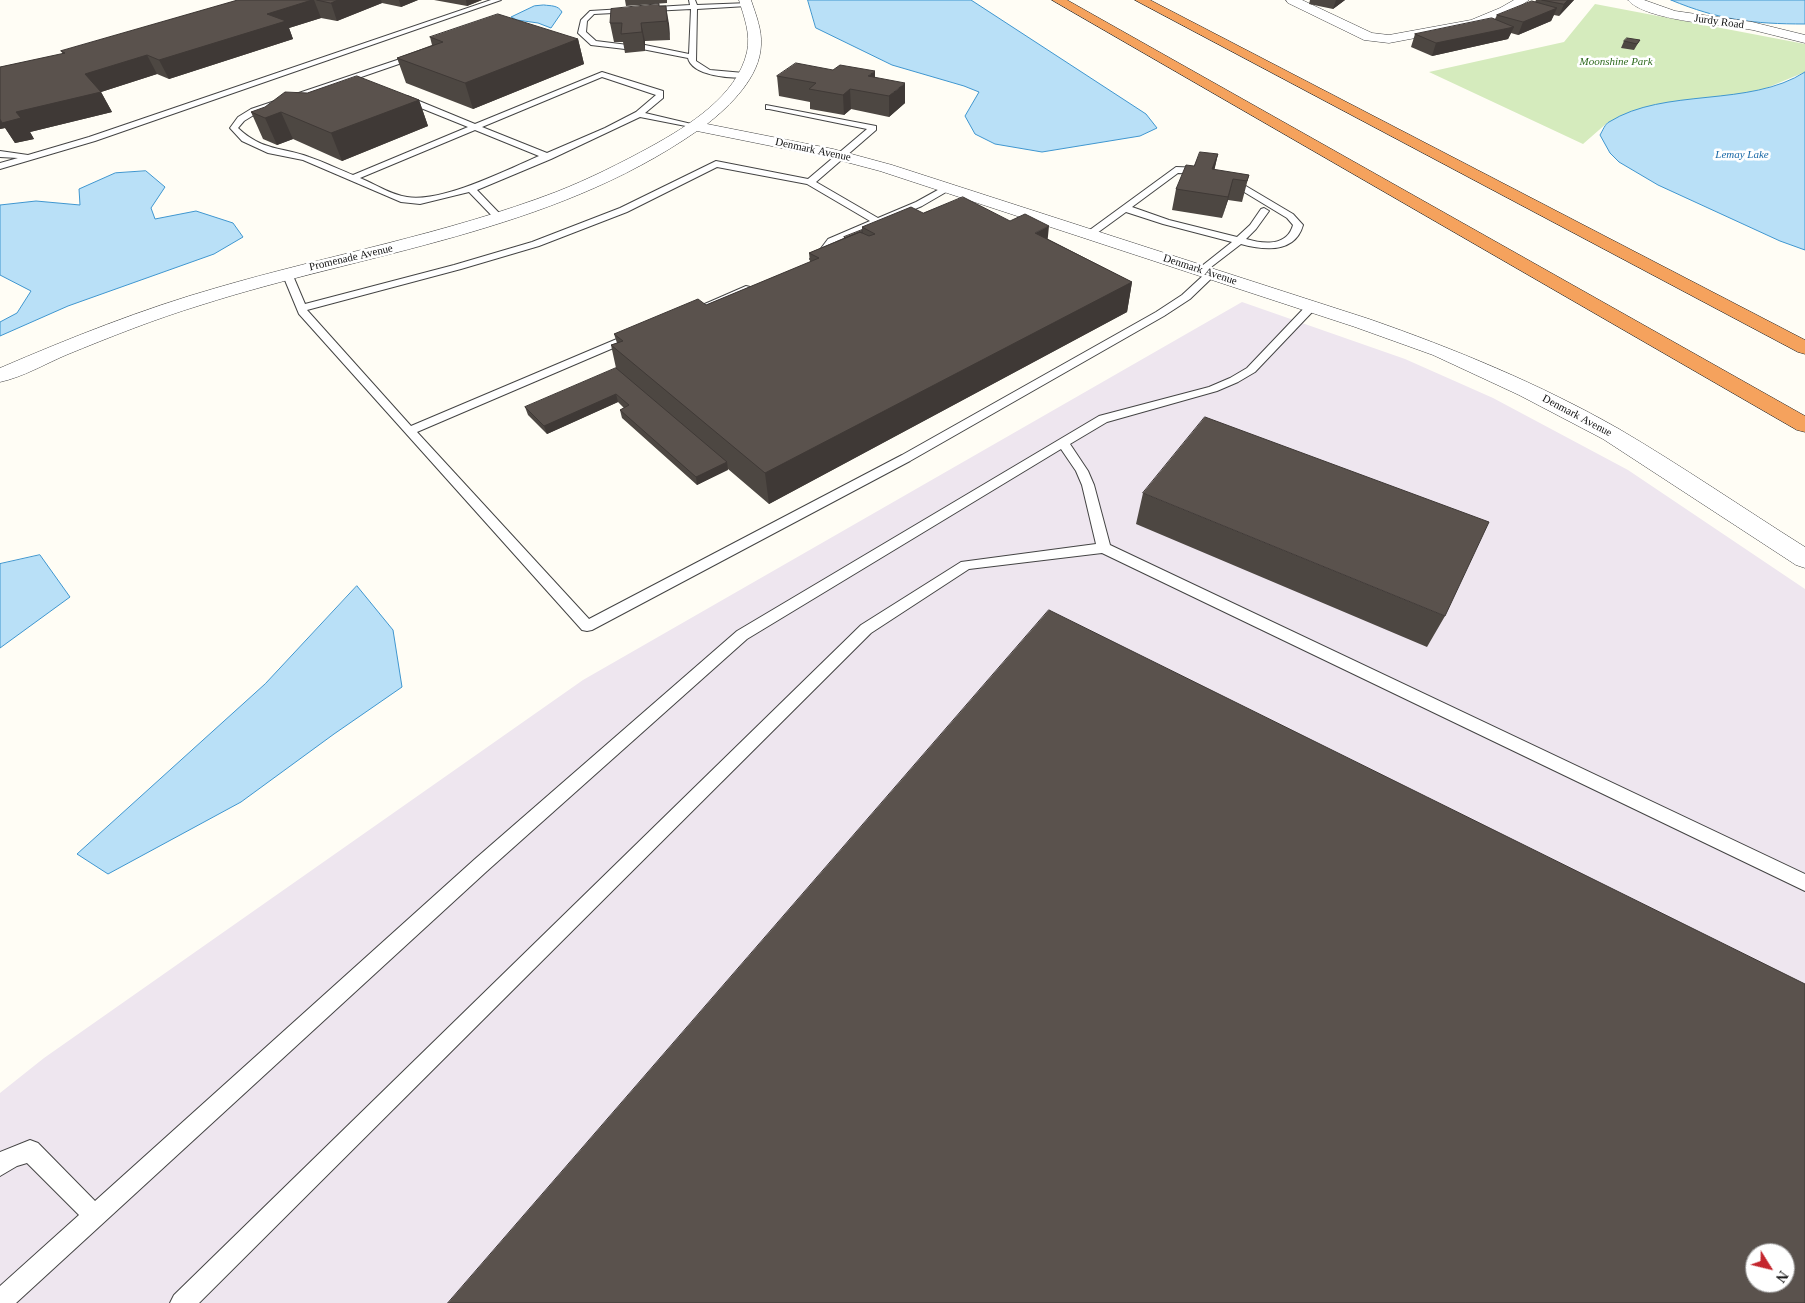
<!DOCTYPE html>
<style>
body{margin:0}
#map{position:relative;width:1805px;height:1303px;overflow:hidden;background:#fffdf5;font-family:Georgia,serif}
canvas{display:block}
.north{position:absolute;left:1745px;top:1243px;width:50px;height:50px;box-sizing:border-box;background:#fff;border:1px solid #a0a0a0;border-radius:50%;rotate:126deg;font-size:14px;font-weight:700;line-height:20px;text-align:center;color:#111}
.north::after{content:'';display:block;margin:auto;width:18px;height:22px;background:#c4262e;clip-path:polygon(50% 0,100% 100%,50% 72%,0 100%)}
</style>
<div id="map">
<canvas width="1805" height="1303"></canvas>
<div class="north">N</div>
</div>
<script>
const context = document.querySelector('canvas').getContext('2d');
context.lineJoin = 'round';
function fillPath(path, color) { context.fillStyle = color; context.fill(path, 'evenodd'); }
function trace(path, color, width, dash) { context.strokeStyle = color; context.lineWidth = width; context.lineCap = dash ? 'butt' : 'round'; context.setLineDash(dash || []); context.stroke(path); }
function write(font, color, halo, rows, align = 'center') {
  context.font = font + ' Georgia,serif'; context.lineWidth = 5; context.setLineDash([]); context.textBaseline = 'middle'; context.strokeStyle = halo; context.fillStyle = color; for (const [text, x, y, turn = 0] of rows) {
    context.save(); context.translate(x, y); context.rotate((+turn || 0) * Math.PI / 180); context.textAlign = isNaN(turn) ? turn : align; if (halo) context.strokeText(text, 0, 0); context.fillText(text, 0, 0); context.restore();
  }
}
const industrial = new Path2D(`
 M 1242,302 L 1405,359 L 1493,398 L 1628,470 L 1805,589 L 1805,1303 L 0,1303 L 0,1093 L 44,1058 L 583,680 ZM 1755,1253 L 1785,1253 L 1785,1283 L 1755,1283 Z`);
const green = new Path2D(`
 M 1595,4 L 1805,44 L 1805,72 L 1764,89 L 1607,123 L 1583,144 L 1429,72 L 1564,42 Z`);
const water = new Path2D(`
 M 808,0 L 971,0 L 1146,114 L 1157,128 L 1140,136 L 1042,152 L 995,144 L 975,134 L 965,116 L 979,92 L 964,86 L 892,65 L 816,28 Z
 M 1671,0 L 1805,0 L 1805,24 C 1753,24 1719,20 1671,0 Z
 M 544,5 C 551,6 558,5 562,12 L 551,28 L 538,23 L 517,20 L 511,17 L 534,6 Z
 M 1805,72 L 1805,250 L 1780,241 L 1658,185 L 1619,162 L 1610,153 L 1600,135 C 1603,130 1605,124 1609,122 C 1665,87 1749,108 1805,72 Z
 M 146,171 L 165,187 L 151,208 L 155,219 L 196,211 L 233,223 L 243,237 L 214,254 L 68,306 L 0,336 L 0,322 L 17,313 L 31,291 L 0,275 L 0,205 L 36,201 L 80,205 L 79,189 L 115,173 Z
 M 40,555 L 70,597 L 0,648 L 0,564 Z
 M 357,586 L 393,630 L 402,687 L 334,734 L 241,802 L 108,874 L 77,854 L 265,684 Z`);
const service = new Path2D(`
 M 491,0 L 501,0 L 95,141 L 0,169 L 0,163 L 18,158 L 0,157 L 0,151 L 28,155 L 89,137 Z
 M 689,0 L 695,0 L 697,5 L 749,3 L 750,4 L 747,6 L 697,9 L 696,61 L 710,70 L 744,73 L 748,75 L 747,77 C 732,79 692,76 688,58 L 642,49 L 642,45 L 645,45 L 689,54 L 691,9 L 594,14 L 587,21 L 586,32 L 596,41 L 628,45 L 629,47 L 625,49 L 591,45 L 578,33 L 581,20 L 590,11 L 690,5 Z
 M 415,54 L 422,56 L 257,113 L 244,121 L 238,128 C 262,151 282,147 309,157 C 324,162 338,169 353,175 L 468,127 L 401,100 L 401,96 L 407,96 L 475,124 L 602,72 L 663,91 L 663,98 L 645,113 L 700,126 L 696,128 L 640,117 L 551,159 L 477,190 L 502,216 L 504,218 L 499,221 L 496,220 L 469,192 L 420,204 L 401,202 L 303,160 L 268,153 L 242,141 L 230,128 L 238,117 L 251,109 ZM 602,77 L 656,95 L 636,112 L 605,128 L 547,153 L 482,127 ZM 475,130 L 539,156 C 507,170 441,203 407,197 C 391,195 375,184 360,178 Z
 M 766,105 L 876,126 L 876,130 L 816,182 L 878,218 L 916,202 L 945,186 L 948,185 L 953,188 L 922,206 L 835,243 L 827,255 L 815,262 L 810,259 L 819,251 L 828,239 L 870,221 L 807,184 L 717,167 L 627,212 L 539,246 L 461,269 L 307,310 L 411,426 L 631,333 L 639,333 L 640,335 L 639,337 L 417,432 L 589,619 L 902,455 L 1156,312 L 1182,295 L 1207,272 L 1211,271 L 1216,274 L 1190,299 L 1164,316 L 910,461 L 592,630 L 587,631 L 582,630 L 299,314 L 282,273 L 287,270 L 291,271 L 305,304 L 454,265 L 532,242 L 620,208 L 716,161 L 808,179 L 867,129 L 769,109 L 766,109 Z
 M 1176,167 L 1204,168 L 1208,171 L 1204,174 L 1178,173 L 1132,207 L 1169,220 L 1237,237 L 1250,225 L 1261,209 L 1264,208 L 1269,211 L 1256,229 L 1246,239 C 1263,244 1287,247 1293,225 L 1287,218 L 1226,181 L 1225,179 L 1229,176 L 1293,214 L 1303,225 C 1295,254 1263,250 1241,244 L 1202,274 L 1198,273 L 1198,269 L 1232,242 L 1163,224 L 1126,212 L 1093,236 L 1087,236 L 1087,232 Z
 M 746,286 L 750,287 L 751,289 L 750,291 L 693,315 L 689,316 L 684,313 Z
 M 1311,304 L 1316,307 L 1315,309 L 1255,372 L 1238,382 L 1217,391 L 1107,422 L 1070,444 L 1088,471 L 1094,485 L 1110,545 L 1805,874 L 1805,891 L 1102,553 L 969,569 L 871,633 L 199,1303 L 170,1303 L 174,1295 L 861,625 L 961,562 L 1096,544 L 1082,485 L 1076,471 L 1061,449 L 747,639 L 487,871 L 16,1303 L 0,1303 L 0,1286 L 79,1215 L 27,1163 L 17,1166 L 0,1176 L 0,1152 L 30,1140 L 38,1143 L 95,1201 L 475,859 L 737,631 L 1099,416 L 1209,387 L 1230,378 L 1247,368 L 1307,305 Z`);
const minor = new Path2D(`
 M 1286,0 L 1302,0 L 1372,33 L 1389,35 L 1471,20 L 1500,8 L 1514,0 L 1529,0 L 1508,14 L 1479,26 L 1389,43 L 1364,40 L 1288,3 Z
 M 1628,0 L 1644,0 L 1675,11 L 1752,22 L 1805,35 L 1805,43 C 1788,39 1770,34 1753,30 C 1725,25 1645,21 1628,0 Z`);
const tertiary = new Path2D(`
 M 739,0 L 751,0 C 756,15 762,30 761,45 C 760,77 730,106 707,124 L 833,149 L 892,165 L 1369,319 C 1455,349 1540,384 1619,429 C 1682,466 1743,508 1805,547 L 1805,568 L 1796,565 L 1603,439 L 1519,395 L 1433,355 L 1355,327 L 880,171 L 831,158 L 697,131 C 550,233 367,252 201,305 C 155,319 110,337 66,355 C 45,364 23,377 0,382 L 0,368 C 70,338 142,309 216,288 C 329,255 446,234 556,192 C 589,179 621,163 652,146 C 688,126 737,96 747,52 C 751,34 744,17 739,0 Z`);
const motorway = new Path2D(`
 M 1052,0 L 1067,0 L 1805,416 L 1805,432 L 1797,430 Z
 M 1135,0 L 1150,0 L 1805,340 L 1805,354 L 1798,352 Z`);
const wall = new Path2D(`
 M 238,0 L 418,0 L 401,7 L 382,3 L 337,21 L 321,18 L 289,28 L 293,39 L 169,79 L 157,74 L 101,92 L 112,112 L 30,132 L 34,139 L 15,143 L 5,128 L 0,129 L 0,67 L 63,54 L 61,51 Z
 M 434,0 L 482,0 L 467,6 Z
 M 625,0 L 667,0 L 667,3 L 626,6 Z
 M 1310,0 L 1345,0 L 1333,9 L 1309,4 Z
 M 1536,0 L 1574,0 L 1559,16 L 1554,15 L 1551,21 L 1518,35 L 1511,33 L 1508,39 L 1432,56 L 1411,47 L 1415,34 L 1495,19 L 1497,15 L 1535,2 Z
 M 660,6 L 669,24 L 670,40 L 645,41 L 645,51 L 625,53 L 623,42 L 614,42 L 610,23 Z
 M 430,37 L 578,39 L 584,64 L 473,109 L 406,83 L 397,58 L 432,45 Z
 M 1640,40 L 1634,50 L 1621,48 L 1624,41 Z
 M 777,76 L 875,78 L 905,103 L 889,117 L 851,109 L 844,115 L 810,109 L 810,102 L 779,96 Z
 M 419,100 L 428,126 L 342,161 L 293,139 L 277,145 L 263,139 L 251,112 Z
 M 1218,154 L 1214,170 L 1249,175 L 1242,202 L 1228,200 L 1222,218 L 1172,210 L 1176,189 L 1194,166 Z
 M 923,213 L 1048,239 L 1132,282 L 1127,312 L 769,504 L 728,469 L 697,485 L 622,418 L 620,410 L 624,408 L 618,402 L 547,434 L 528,415 L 525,407 L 616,368 L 611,345 L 617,343 L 614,334 L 706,305 L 810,262 L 809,253 L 862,230 L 862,227 Z
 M 1143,493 L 1445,616 L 1427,647 L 1136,524 Z`);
const shadedWall = new Path2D(`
 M 312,0 L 314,0 L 321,18 L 289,28 L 293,39 L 169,79 L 159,60 L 267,14 Z
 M 338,0 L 381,0 L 382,3 L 337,21 L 331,3 Z
 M 399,0 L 418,0 L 401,7 Z
 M 466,0 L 482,0 L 467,6 Z
 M 1336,0 L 1345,0 L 1333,9 Z
 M 1568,0 L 1574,0 L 1559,16 L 1564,4 Z
 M 666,6 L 669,24 L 670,40 L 667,21 Z
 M 1557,8 L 1551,21 L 1518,35 L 1523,22 Z
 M 641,23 L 645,41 L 645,51 L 642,32 Z
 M 1514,27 L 1508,39 L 1432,56 L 1436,43 Z
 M 578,39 L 584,64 L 473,109 L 465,83 Z
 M 147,55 L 157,74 L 101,92 L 112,112 L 30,132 L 34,139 L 15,143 L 2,123 L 16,112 L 85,74 Z
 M 875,71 L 875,90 L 868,76 Z
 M 905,83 L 905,103 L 889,117 L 889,96 Z
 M 850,89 L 851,109 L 844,115 L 843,95 Z
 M 419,100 L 428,126 L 342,161 L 331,133 Z
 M 281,112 L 293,139 L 277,145 L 265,118 Z
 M 0,120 L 5,128 L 0,129 Z
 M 1218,154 L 1213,176 L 1212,169 Z
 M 1233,179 L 1228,200 L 1222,218 L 1228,197 Z
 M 1049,226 L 1046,256 L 1035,233 Z
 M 1132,282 L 1127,312 L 769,504 L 765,473 Z
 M 616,394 L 618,402 L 547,434 L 544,426 Z
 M 727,462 L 728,470 L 697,485 L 696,477 Z`);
const building = new Path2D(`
 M 238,0 L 312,0 L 267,14 L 286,21 L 159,60 L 147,55 L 85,74 L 101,92 L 16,112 L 21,118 L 2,123 L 0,119 L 0,67 L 65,53 L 61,51 Z
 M 317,0 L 338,0 L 331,3 Z
 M 1542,0 L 1568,0 L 1564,4 Z
 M 1532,1 L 1557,8 L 1523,22 L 1497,15 Z
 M 659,4 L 659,6 L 666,6 L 667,21 L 641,23 L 642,32 L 621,34 L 622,23 L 610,23 L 611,9 Z
 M 498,14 L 578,39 L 465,83 L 397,58 L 443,42 L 430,37 Z
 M 1492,18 L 1514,27 L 1436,43 L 1415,34 Z
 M 1627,38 L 1640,40 L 1637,44 L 1624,41 Z
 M 796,63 L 833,70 L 840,65 L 875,71 L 868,76 L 905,83 L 889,96 L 850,89 L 843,95 L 809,89 L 816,83 L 777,76 Z
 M 357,76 L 419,100 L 331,133 L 281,112 L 265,118 L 251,112 L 265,107 L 285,92 L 307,93 Z
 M 1200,152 L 1218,154 L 1212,169 L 1249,175 L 1247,181 L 1233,179 L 1228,197 L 1176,189 L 1186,165 L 1194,166 Z
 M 963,197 L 1010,221 L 1025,214 L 1049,226 L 1035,233 L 1132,282 L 765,473 L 611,345 L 623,341 L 614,334 L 698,299 L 706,305 L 819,258 L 809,253 L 860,232 L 869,236 L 875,234 L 862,227 L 911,207 L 923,213 Z
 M 862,230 L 862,233 L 860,232 L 845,238 L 844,237 Z
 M 616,368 L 727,462 L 696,477 L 620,410 L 629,405 L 616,394 L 544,426 L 525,407 Z
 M 1205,417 L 1489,522 L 1445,616 L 1143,493 Z
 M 1049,610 L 1805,984 L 1805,1303 L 448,1303 ZM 1755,1253 L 1785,1253 L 1785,1283 L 1755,1283 Z`);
const farStreetnames = [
 ["Jurdy Road",1719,22,8],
 ["Denmark Avenue",813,150,12],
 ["Promenade Avenue",351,258,-13],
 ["Denmark Avenue",1200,270,18],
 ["Denmark Avenue",1577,416,28]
];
const farParknames = [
 ["Moonshine Park",1616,62]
];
const farWaternames = [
 ["Lemay Lake",1742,155]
];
fillPath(industrial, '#eee6ef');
fillPath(green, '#d5ebbd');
fillPath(water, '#b9e0f7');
trace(water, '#3f96cf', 1);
trace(service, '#444', 2);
trace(minor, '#444', 1);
trace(tertiary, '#444', 1);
trace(motorway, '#222', 1);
fillPath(service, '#fff');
fillPath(minor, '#fff');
fillPath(tertiary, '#fff');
fillPath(motorway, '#f5a25d');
fillPath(wall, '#4d4742');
fillPath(shadedWall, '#3f3936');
fillPath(building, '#5a524d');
trace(building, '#3f3936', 1);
write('11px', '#111', '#fff', farStreetnames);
write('italic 11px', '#2f6b1f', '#fff', farParknames);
write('italic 11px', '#1768a6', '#fff', farWaternames);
</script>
